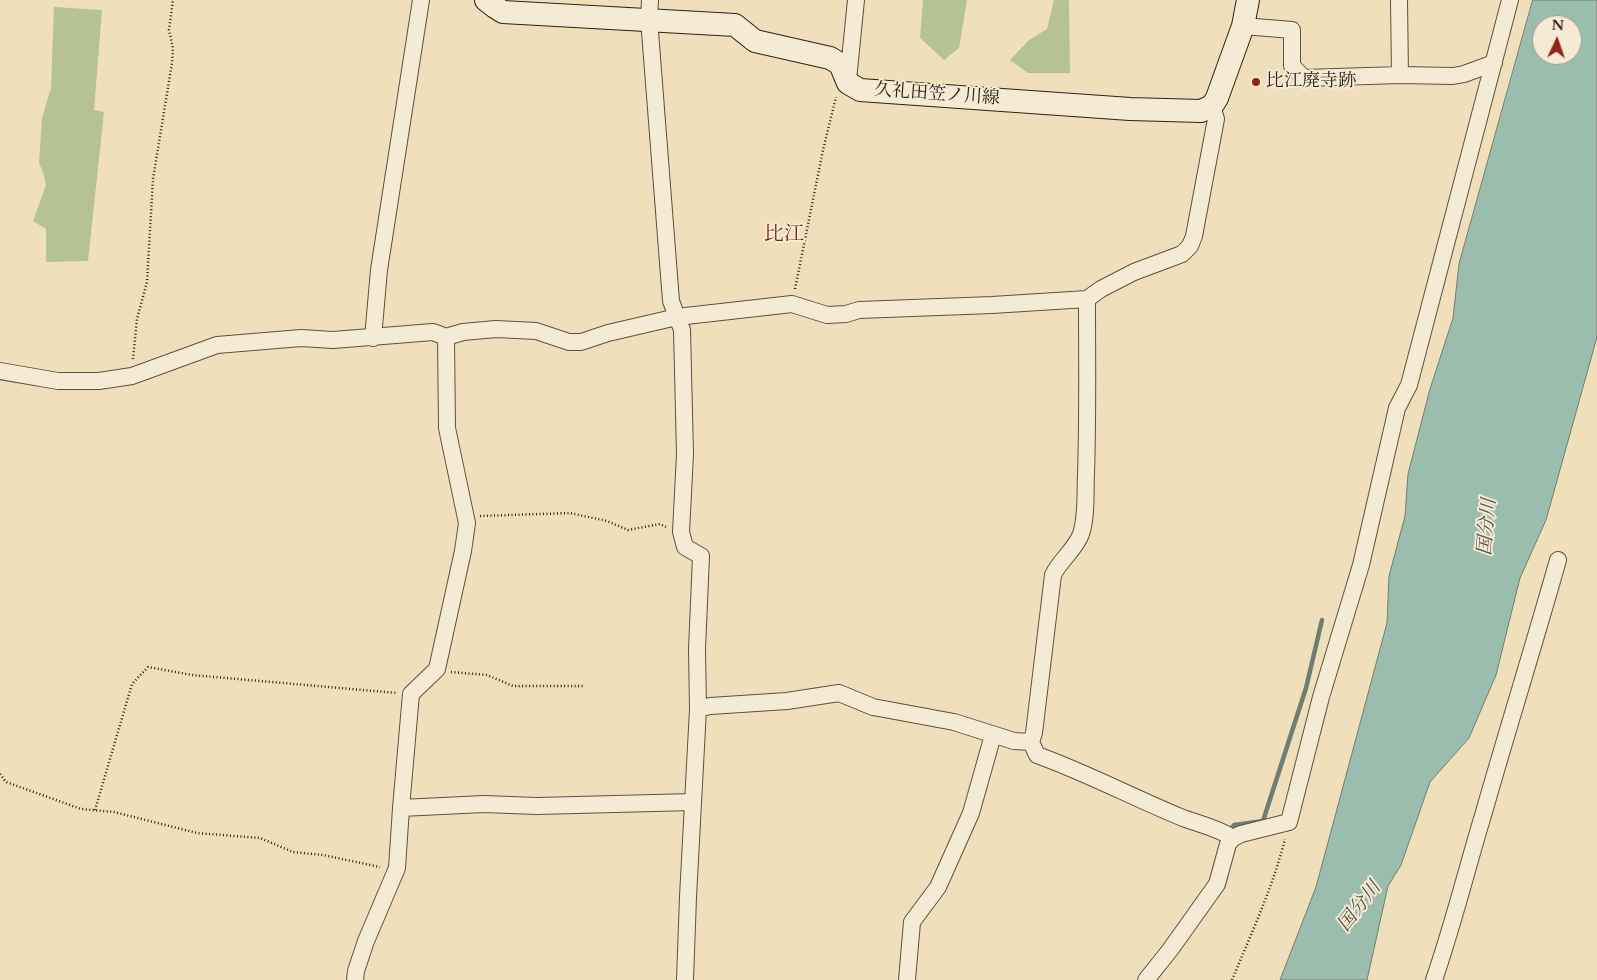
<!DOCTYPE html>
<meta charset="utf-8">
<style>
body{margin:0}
#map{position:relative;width:1597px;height:980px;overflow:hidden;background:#f0dfbb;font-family:Cardo,serif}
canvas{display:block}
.north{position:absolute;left:1532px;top:15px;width:50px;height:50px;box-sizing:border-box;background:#f5ead3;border:1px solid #a59988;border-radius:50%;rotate:3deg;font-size:14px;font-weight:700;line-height:20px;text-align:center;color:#2e2017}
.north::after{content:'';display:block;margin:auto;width:18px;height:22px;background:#8f2418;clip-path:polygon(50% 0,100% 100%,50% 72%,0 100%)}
</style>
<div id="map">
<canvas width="1597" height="980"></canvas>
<div class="north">N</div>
</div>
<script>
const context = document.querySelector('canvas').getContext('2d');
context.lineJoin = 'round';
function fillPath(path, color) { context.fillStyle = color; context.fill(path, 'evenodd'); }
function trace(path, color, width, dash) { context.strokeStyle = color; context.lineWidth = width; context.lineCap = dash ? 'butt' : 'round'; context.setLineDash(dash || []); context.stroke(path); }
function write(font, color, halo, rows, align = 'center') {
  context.font = font + ' Cardo,"Noto Serif JP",serif'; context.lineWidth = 4; context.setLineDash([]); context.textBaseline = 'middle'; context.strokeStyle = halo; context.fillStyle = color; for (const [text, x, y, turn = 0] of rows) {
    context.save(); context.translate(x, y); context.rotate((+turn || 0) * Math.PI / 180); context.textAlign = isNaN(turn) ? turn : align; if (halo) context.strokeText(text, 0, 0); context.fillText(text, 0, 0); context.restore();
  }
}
const green = new Path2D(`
 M 923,0 L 967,0 L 959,48 L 944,60 L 920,38 Z
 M 1054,0 L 1069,0 L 1070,73 L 1028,73 L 1010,60 L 1029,40 L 1047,29 Z
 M 54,7 L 102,10 L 94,110 L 104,112 L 88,261 L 46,262 L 46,229 L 33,221 L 46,185 L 43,172 L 39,163 L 42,118 L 51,88 Z`);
const water = new Path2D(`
 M 1533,0 L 1597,0 L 1597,337 L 1546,520 L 1520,578 L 1496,675 L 1469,738 L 1430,782 L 1401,865 L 1388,886 L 1367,980 L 1280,980 L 1316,887 L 1387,623 L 1389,576 L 1405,516 L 1408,474 L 1430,389 L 1453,318 L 1459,264 ZM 1542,25 L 1572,25 L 1572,55 L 1542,55 Z`);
const stream = new Path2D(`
 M 1228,833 L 1234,825 L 1263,821 L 1306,688 L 1322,620`);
const path = new Path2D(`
 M 795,289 L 823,150 L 836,97
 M 133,359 L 137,319 L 147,282 L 153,179 L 172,63 L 173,48 L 169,30 L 173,0
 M 480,516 L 570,513 L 607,521 L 628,530 L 660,524 L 666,527
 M 451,672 L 487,675 L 513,686 L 584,686
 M 0,774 L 6,782 L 81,809 L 114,812 L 197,833 L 260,838 L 293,852 L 323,855 L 380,867
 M 95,810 L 132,684 L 148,667 L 192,675 L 397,693
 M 1232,980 C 1251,934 1273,887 1285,839`);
const street = new Path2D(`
 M 650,0 L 649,19 L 671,301 L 682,330 L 685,454 L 681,532 L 685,547 L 701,556 L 697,649 L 698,709 L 688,897 L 685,980
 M 1399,0 L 1400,75
 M 1243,26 L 1292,30 L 1292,66 L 1304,78 L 1400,75 L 1453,76 L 1464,74 L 1494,63
 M 848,80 L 856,0
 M 1087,299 C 1087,357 1088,415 1086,474 C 1085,493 1087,516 1081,534 C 1075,550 1060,560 1053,575 L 1034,733 L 1031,742 L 1037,755 C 1087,773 1134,798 1183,818 C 1199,824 1218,828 1233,838
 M 373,338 L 379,270 L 421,0
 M 0,371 L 58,381 L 99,381 L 132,376 L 217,345 L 301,338 L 333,340 L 433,332 L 446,337 L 463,332 L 496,329 L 536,331 L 569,342 L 581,342 L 608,333 L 677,317 L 792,304 L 827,315 L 846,314 L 859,310 L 992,305 L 1087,299 L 1101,289 L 1134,272 L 1182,254 L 1190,246 L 1194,236 L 1216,119 L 1212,106
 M 698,709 L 710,706 L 787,701 L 839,693 L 873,707 L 954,722 L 1014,741 L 1031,742
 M 401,808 L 484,804 L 537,806 L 693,802
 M 355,980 L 356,971 L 366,941 L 397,868 L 401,808 L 411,694 L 437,669 L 463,551 L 467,523 L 447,428 L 446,337
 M 907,980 L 912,922 L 938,887 L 971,813 L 993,735
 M 1146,980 L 1170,950 L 1217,884 L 1228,844 L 1233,838 L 1241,834 L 1289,822 L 1321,697 L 1361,565 L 1397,408 L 1409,385 L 1510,0
 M 1434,980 C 1453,925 1467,868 1484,812 C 1508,728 1534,645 1558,560`);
const secondary = new Path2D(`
 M 486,0 L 495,7 L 503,12 L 735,25 L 755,41 L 830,58 L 840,64 L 848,83 L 860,90 L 1130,109 L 1201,111 L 1212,106 L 1217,98 L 1243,26 L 1248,0`);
const markers = [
 [1256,82,5,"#8f2418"]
];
const poiNames = [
 ["比江廃寺跡",1266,82]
];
const streetNames = [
 ["久礼田笠ノ川線",937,95,4]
];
const waterNames = [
 ["国分川",1488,527,-85],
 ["国分川",1360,907,-52]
];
const quarterNames = [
 ["比江",784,235]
];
fillPath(green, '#b6c293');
fillPath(water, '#9bbdad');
trace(water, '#6f7e71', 1);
trace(stream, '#6f7e71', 4.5);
trace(street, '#5e5040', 18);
trace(secondary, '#2e2017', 24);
trace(path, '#2e2017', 2.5, [1, 2.5]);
trace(street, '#f5ead3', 16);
trace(secondary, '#f5ead3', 22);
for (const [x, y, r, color] of markers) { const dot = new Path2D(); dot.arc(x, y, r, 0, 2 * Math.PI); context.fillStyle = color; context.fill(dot); trace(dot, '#f5ead3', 2); }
write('18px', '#2e2017', '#f5ead3', poiNames, 'left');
write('18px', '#2e2017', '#f5ead3', streetNames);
write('italic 19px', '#4f4f44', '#f5ead3', waterNames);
write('20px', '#7a1f14', '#f5ead3', quarterNames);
</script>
